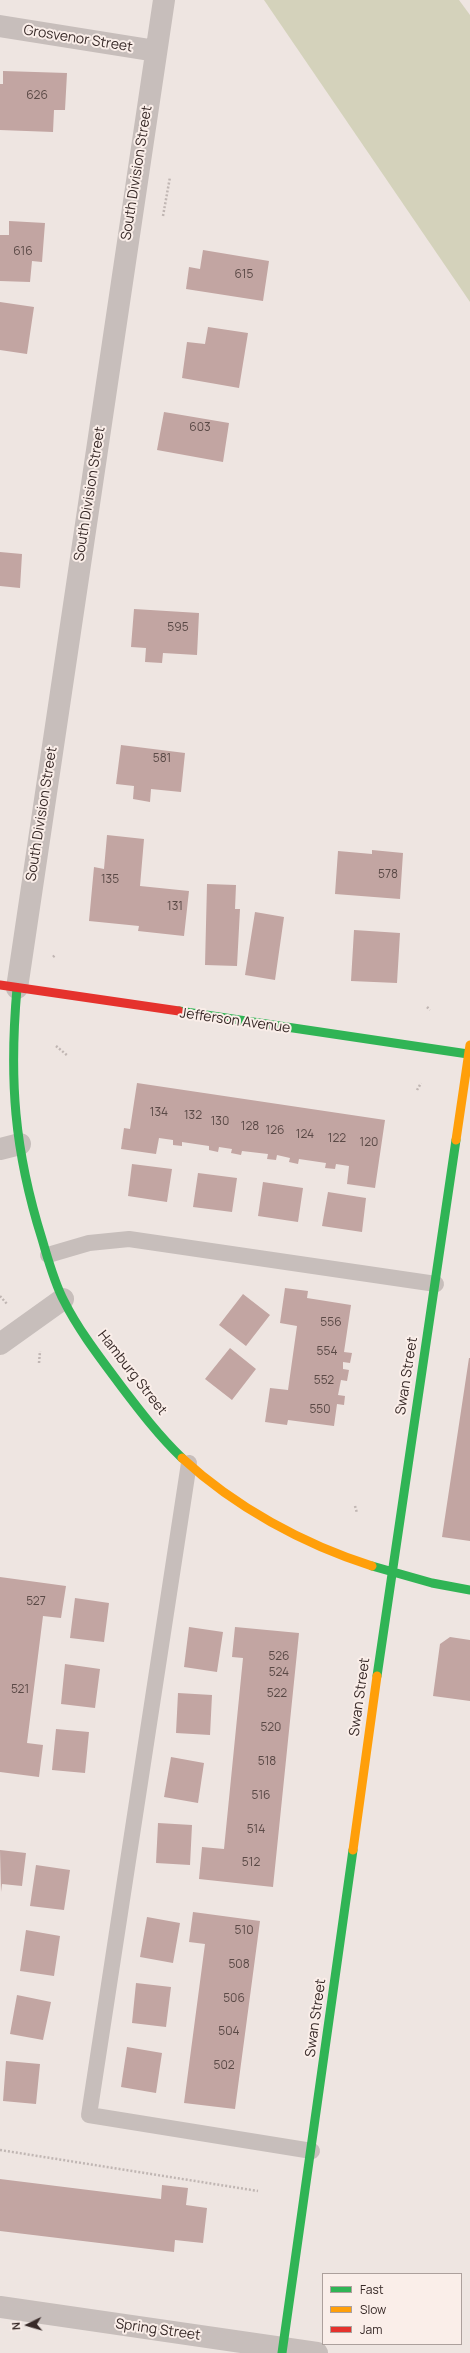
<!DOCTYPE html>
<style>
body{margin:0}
#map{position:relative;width:470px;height:2353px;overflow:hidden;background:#eee5e1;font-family:Manrope,sans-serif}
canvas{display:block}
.legend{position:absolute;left:322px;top:2273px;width:140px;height:72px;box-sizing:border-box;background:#faeee9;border:1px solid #aca09c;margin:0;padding:5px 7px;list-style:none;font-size:12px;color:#382a28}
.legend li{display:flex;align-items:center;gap:8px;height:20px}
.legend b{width:20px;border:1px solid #aca09c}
.north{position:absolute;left:8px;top:2305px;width:40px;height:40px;-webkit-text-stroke:3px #faeee9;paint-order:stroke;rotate:265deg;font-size:11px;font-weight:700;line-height:16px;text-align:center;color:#382a28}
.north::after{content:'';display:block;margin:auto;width:14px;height:18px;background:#382a28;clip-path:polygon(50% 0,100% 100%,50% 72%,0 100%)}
</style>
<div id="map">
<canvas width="470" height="2353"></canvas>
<ul class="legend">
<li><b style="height:5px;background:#30b455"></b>Fast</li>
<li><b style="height:5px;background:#ff9f0a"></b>Slow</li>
<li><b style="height:5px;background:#e5322d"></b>Jam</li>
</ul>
<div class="north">N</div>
</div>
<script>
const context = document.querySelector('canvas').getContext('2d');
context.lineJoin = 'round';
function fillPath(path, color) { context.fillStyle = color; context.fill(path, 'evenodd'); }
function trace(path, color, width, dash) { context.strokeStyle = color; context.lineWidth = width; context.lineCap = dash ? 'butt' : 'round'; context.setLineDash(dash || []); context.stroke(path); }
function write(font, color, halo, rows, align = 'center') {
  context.font = font + ' Manrope,sans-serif'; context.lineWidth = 4; context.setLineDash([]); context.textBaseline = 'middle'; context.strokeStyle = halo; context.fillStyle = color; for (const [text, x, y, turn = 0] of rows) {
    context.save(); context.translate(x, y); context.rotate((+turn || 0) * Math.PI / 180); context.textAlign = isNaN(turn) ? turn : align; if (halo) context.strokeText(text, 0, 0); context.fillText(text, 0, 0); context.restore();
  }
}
const green = new Path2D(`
 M 264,0 L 459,0 L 470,15 L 470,302 Z`);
const building = new Path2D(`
 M 3,71 L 67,73 L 65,110 L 54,110 L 53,132 L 0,130 L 0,84 L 3,84 Z
 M 9,221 L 45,223 L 42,262 L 32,261 L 30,282 L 0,281 L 0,235 L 9,235 Z
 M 203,250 L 269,261 L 263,301 L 186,289 L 189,267 L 200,269 Z
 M 0,302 L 34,307 L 27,354 L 0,350 Z
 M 208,327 L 248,333 L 239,388 L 182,378 L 187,342 L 205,344 Z
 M 164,412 L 229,423 L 223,462 L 157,450 Z
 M 0,552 L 22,554 L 20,588 L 0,586 Z
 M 134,609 L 199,613 L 197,655 L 163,653 L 162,663 L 145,662 L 146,648 L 131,647 Z
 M 121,745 L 185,753 L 181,792 L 151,789 L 150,802 L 133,799 L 134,786 L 116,784 Z
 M 107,835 L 144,839 L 140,886 L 189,891 L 184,936 L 138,931 L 139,926 L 89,921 L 94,867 L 104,869 Z
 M 372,850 L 403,853 L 400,899 L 335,894 L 338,851 L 372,854 Z
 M 207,884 L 236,885 L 235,909 L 240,909 L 237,966 L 205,965 Z
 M 255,912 L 284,917 L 275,980 L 245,975 Z
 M 354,930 L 400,933 L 397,983 L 351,981 Z
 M 137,1083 L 385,1120 L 375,1188 L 347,1184 L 349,1166 L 336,1164 L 335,1169 L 325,1168 L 326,1163 L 299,1159 L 298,1164 L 289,1162 L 290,1158 L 277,1155 L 276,1160 L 267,1159 L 268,1154 L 242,1151 L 241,1155 L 231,1153 L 232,1149 L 219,1147 L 218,1152 L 209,1150 L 209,1146 L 182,1142 L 182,1146 L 173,1145 L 173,1140 L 159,1138 L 156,1154 L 121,1149 L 124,1128 L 130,1129 Z
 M 132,1164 L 172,1169 L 167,1202 L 128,1196 Z
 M 198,1173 L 237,1178 L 232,1212 L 193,1207 Z
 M 263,1182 L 303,1188 L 298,1222 L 258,1216 Z
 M 328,1192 L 366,1198 L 362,1232 L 322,1226 Z
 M 285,1288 L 308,1291 L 307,1298 L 351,1305 L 344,1352 L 352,1353 L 350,1363 L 343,1362 L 343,1369 L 349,1370 L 347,1381 L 341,1380 L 338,1395 L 345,1396 L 344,1405 L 337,1404 L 334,1426 L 288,1420 L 287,1425 L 265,1422 L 270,1388 L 288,1390 L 297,1326 L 280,1323 Z
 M 243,1294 L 270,1315 L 246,1346 L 219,1325 Z
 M 230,1348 L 256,1369 L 232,1400 L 205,1379 Z
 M 469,1358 L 470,1358 L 470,1541 L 442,1537 Z
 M 0,1577 L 66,1586 L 61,1618 L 43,1616 L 27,1743 L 43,1745 L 39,1777 L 0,1772 Z
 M 75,1598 L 109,1603 L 104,1642 L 70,1638 Z
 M 189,1627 L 223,1632 L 217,1672 L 184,1667 Z
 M 235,1627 L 299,1633 L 273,1887 L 199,1879 L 202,1847 L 224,1849 L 243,1658 L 232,1657 Z
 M 450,1637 L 470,1640 L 470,1701 L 433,1696 L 440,1644 Z
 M 65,1664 L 100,1669 L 95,1708 L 61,1704 Z
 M 178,1693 L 212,1695 L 210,1735 L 176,1733 Z
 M 56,1729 L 89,1732 L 85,1773 L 52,1770 Z
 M 171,1757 L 204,1763 L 198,1803 L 164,1797 Z
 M 158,1823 L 192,1825 L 190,1865 L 156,1863 Z
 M 0,1850 L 26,1853 L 22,1886 L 2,1884 L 1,1892 Z
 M 36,1865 L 70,1870 L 64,1910 L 30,1906 Z
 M 193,1912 L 260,1921 L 235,2109 L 184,2103 L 205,1944 L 189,1942 Z
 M 147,1917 L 180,1923 L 173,1963 L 140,1957 Z
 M 26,1930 L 60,1936 L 54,1976 L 20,1971 Z
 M 136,1983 L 171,1987 L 166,2027 L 132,2023 Z
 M 17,1995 L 51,2002 L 43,2040 L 10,2034 Z
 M 127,2047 L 162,2053 L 156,2093 L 121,2087 Z
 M 6,2061 L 40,2064 L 36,2104 L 3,2101 Z
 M 0,2179 L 161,2199 L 162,2185 L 188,2188 L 186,2205 L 207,2208 L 203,2243 L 175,2240 L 174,2252 L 0,2231 Z`);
const path = new Path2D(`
 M 163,216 L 170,177
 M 53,957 L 55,955
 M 427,1007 L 430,1010
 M 56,1046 L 68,1056
 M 417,1090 L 421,1083
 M 0,1296 L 7,1304
 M 39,1363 L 40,1351
 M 355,1506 L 357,1513
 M 0,2150 L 258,2191`);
const lane = new Path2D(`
 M 48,1255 L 89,1243 L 129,1239 L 436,1284
 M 189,1463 L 89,2115 L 312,2151`);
const street = new Path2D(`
 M 0,26 L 156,51
 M 17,988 L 164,0
 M 0,1149 L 20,1144
 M 0,1344 L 63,1299
 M 0,2307 L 317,2353`);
const fast = new Path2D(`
 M 17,988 C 9,1079 14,1150 42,1239 C 48,1259 54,1282 64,1301 C 79,1331 101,1359 121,1386 C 140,1411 159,1436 182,1458
 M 179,1011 L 468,1054
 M 372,1566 L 432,1583 L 470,1590
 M 377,1676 L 456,1140
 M 282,2353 L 353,1850`);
const slow = new Path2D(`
 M 456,1140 L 470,1045
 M 182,1458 C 235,1507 303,1544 372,1566
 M 353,1850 L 377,1676`);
const jam = new Path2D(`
 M 0,985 L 179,1011`);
const numberNames = [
 ["626",37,96],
 ["616",23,252],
 ["615",244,275],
 ["603",200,428],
 ["595",178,628],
 ["581",162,759],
 ["578",388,875],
 ["135",110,880],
 ["131",175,907],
 ["134",159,1113],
 ["132",193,1116],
 ["130",220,1122],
 ["128",250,1127],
 ["126",275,1131],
 ["124",305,1135],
 ["122",337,1139],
 ["120",369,1143],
 ["556",331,1323],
 ["554",327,1352],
 ["552",324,1381],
 ["550",320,1410],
 ["527",36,1602],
 ["526",279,1657],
 ["524",279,1673],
 ["521",20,1690],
 ["522",277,1694],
 ["520",271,1728],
 ["518",267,1762],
 ["516",261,1796],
 ["514",256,1830],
 ["512",251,1863],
 ["510",244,1931],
 ["508",239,1965],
 ["506",234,1999],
 ["504",229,2032],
 ["502",224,2066]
];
const streetNames = [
 ["Grosvenor Street",78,39,9],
 ["South Division Street",137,173,-81],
 ["South Division Street",90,494,-81],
 ["South Division Street",42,814,-81],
 ["Jefferson Avenue",235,1021,8],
 ["Hamburg Street",132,1373,52],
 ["Swan Street",407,1376,-81],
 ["Swan Street",360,1697,-82],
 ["Swan Street",316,2018,-82],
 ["Spring Street",158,2330,8]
];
fillPath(green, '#d4d2bb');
fillPath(building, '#c2a5a2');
trace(path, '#c0b6b3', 2.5, [2, 2]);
trace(lane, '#c7bebb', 16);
trace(street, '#c7bebb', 22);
trace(fast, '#30b455', 9);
trace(slow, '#ff9f0a', 9);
trace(jam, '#e5322d', 9);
write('12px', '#5a4946', null, numberNames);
write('14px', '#382a28', '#faeee9', streetNames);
</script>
